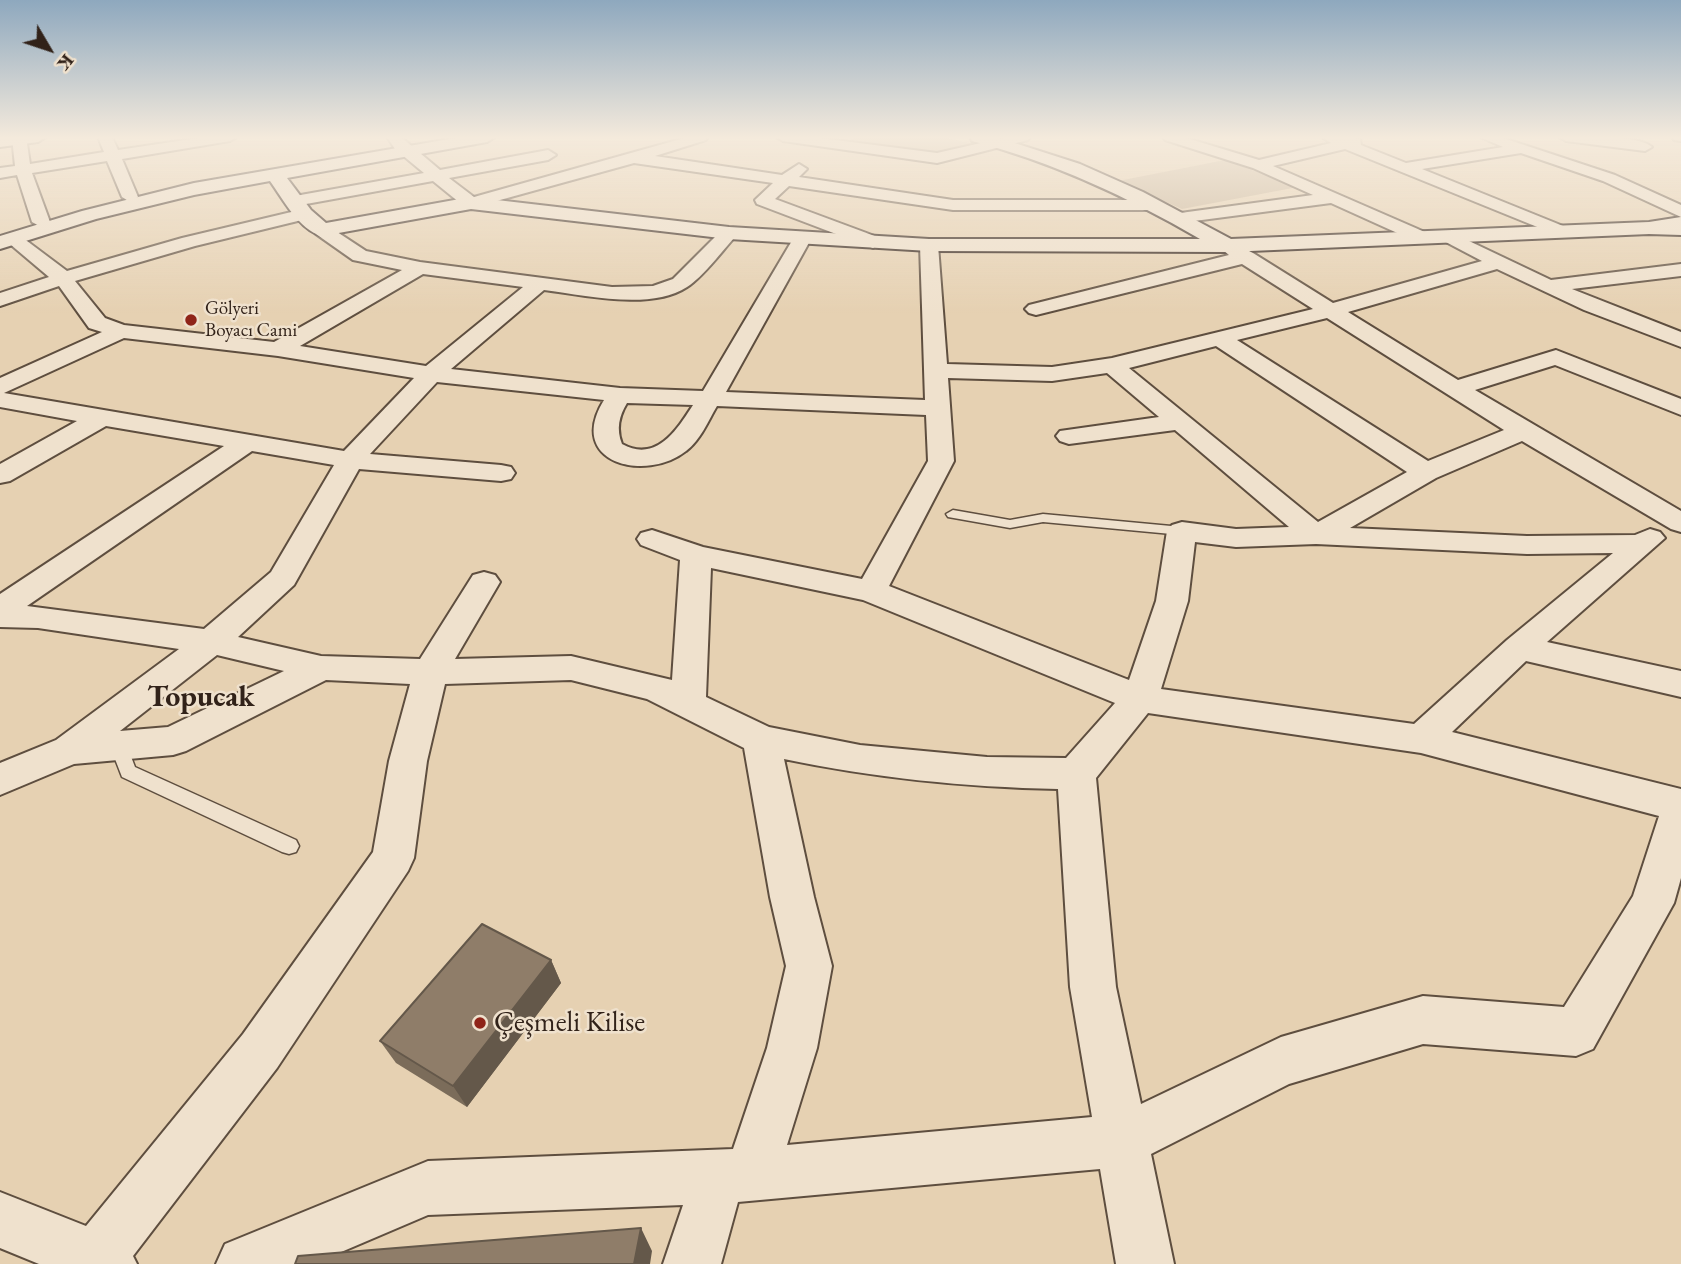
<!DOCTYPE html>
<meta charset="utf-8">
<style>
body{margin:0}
#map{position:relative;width:1681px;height:1264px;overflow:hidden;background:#e6d1b2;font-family:"EB Garamond",serif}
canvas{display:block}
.north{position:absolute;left:14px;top:14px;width:70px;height:70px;-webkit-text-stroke:5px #efe1cd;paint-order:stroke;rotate:129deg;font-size:19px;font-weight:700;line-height:28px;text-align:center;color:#312219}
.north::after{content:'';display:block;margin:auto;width:24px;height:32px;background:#312219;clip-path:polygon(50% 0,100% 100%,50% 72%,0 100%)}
</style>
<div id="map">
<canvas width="1681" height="1264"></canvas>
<div class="north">K</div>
</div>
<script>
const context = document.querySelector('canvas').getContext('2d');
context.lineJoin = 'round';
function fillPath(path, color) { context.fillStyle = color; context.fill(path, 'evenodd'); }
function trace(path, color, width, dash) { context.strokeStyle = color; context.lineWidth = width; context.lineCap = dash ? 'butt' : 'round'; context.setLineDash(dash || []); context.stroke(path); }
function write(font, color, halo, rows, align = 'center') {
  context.font = font + ' "EB Garamond",serif'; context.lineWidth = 5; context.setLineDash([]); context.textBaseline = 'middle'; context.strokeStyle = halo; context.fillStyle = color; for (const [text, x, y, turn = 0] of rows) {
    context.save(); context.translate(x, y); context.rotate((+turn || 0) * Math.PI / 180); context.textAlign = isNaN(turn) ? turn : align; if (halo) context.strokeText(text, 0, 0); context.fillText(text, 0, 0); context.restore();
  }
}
const green = new Path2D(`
 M 856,137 L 942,137 L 975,144 L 933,154 L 849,141 Z
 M 1225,160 L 1298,187 L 1182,209 L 1118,181 Z`);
const lane = new Path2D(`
 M 953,510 L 1010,520 L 1043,514 L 1182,527 L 1189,531 L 1182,535 L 1043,522 L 1010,528 L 948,517 L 946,514 Z
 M 119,739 L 125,741 L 135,767 L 296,840 L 299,846 L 296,852 L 289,854 L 282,852 L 122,777 L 110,746 L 113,741 Z`);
const street = new Path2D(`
 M 12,137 L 26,137 L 30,164 L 104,152 L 98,137 L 112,137 L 118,150 L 205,137 L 237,137 L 230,141 L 122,159 L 138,197 L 130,202 L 122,197 L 107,161 L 32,173 L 50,222 L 41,227 L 32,222 L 17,175 L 0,178 L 0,168 L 15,166 Z
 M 387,137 L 401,137 L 440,170 L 548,150 L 556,155 L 548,160 L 449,178 L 474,197 L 688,137 L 708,137 L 706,140 L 655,156 L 782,175 L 799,164 L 807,169 L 799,177 L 953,200 L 1155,200 L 1164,205 L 1155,210 L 953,210 L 789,186 L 775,199 L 880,238 L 882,242 L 873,248 L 757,204 L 755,200 L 773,183 L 634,163 L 471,208 L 465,207 L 433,181 L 295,206 L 287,201 L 295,196 L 424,173 L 395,149 Z
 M 776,137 L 812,137 L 937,153 L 1007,137 L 1030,137 L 1028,140 L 937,163 L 783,141 Z
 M 1163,137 L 1183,137 L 1259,160 L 1331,143 L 1322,137 L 1355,138 L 1360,139 L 1361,145 L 1406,163 L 1503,147 L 1480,137 L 1500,137 L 1615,175 L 1681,205 L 1681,217 L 1603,181 L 1521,153 L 1422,169 L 1568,228 L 1571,232 L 1568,236 L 1562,237 L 1345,149 L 1273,166 L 1427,233 L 1430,237 L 1427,241 L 1415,241 L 1331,203 L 1179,223 L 1170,218 L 1173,214 L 1313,195 L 1253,168 L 1165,140 Z
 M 1559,137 C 1578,135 1639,135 1652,147 L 1645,151 L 1566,141 Z
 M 1672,137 L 1681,137 L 1681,141 L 1674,140 Z
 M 304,209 L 313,214 L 310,218 L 195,246 L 75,281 L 105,318 L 124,325 L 274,342 L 402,270 L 353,260 L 316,234 L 313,230 L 316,226 L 328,226 L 366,251 L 420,262 L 612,287 L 653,286 L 673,279 L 723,229 L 729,228 L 738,233 L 735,237 C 722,251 703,277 687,287 C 651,311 584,295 544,290 L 451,369 L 620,388 L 703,391 L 793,239 L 802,233 L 811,239 L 726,392 L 925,400 L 920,245 L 929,239 L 938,245 L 947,364 L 1052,367 L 1112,358 L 1313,309 L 1242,264 L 1036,315 L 1029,313 L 1025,309 L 1029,305 L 1229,255 L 1218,246 L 1227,240 L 1253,253 L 1333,303 L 1482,261 L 1442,240 L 1439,236 L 1442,232 L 1448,231 L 1551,280 L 1681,264 L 1681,276 L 1572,289 L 1681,332 L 1681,347 L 1584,310 L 1497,269 L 1348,312 L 1458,380 L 1556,350 L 1681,399 L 1681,415 L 1555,365 L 1475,390 L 1681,511 L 1681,532 L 1671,529 L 1522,441 L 1436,478 L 1350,528 L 1527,536 L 1635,535 L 1650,529 L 1660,532 L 1665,538 L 1547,642 L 1681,671 L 1681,697 L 1526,661 L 1452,732 L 1681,789 L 1681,878 L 1674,903 L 1593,1049 L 1576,1056 L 1423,1044 L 1289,1084 L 1151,1154 L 1174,1264 L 1116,1264 L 1100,1169 L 738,1202 L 721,1264 L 663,1264 L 683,1205 L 428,1215 L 313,1264 L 216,1264 L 225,1244 L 428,1161 L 733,1149 L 767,1048 L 786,966 L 770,897 L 744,748 L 647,699 L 571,680 L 445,684 L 427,761 L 414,858 L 408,871 L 277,1068 L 133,1256 L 137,1264 L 39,1264 L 0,1248 L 0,1192 L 86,1226 L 243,1034 L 373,852 L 389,761 L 410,684 L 326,680 L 186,751 L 173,755 L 74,764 L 0,795 L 0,763 L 56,740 L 179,649 L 38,628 L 0,627 L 0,594 L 224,446 L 106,426 L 10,481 L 0,483 L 0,464 L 77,421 L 0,407 L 0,378 L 102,332 L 89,328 L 59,286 L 0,306 L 0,293 L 49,277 L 4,239 L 13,233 L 19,235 L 67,271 L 182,238 ZM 423,274 L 523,287 L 426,366 L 300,346 ZM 1327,318 L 1504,430 L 1428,461 L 1237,340 ZM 124,338 L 278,356 L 414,378 L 344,451 L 4,393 ZM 1216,346 L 1407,472 L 1318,522 L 1129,368 ZM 1107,373 L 1159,417 L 1060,431 L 1056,436 L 1060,441 L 1069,444 L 1175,430 L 1289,527 L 1236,529 L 1182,522 L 1172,525 L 1167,531 L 1156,601 L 1129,680 L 889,586 L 954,461 L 948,378 L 1052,381 ZM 437,382 L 604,400 C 565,463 646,483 686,451 C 700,441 708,421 717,406 L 926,415 L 928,461 L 862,579 L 703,547 L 652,530 L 641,533 L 637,539 L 641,545 L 680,560 L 672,680 L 571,656 L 455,659 L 500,582 L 495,575 L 484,572 L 473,575 L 420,659 L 321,656 L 238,637 L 294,585 L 359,469 L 501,481 L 511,479 L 515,473 L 511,467 L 501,465 L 370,454 ZM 627,403 L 693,405 C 677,430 656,463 622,444 C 616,429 619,416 627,403 ZM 252,451 L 334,465 L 271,572 L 204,629 L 27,606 ZM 1195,542 L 1236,547 L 1316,544 L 1527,554 L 1613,553 L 1507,640 L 1414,724 L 1161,689 L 1188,601 ZM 711,568 L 863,600 L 1115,703 L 1066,758 L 987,757 L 860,745 L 769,727 L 706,697 ZM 217,655 L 284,671 L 168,727 L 120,731 ZM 1148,713 L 1421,753 L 1659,816 L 1633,896 L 1564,1007 L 1423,996 L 1281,1037 L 1141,1104 L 1116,987 L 1096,778 ZM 784,759 C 876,778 963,787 1058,789 L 1070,987 L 1092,1117 L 787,1145 L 817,1048 L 832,966 L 814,897 Z`);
const secondary = new Path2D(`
 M 0,137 L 46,137 L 38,142 L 0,147 Z
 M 461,137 L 495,137 L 487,142 L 287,178 L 311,210 L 326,223 L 471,197 L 729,227 L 929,239 L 1200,239 C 1128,197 1053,162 972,141 L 970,137 L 996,137 L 1080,164 L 1143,192 L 1231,239 L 1649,222 L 1681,217 L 1681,235 L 1649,234 L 1227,252 L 929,251 L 729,239 L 471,209 L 322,236 C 299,230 283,199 270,181 L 194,195 L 96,219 L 0,249 L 0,236 L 82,211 L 194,183 Z`);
const wall = new Path2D(`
 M 551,960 L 561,983 L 467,1107 L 396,1063 L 380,1041 Z`);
const shadedWall = new Path2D(`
 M 551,960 L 561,983 L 467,1107 L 453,1086 Z
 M 641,1228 L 652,1251 L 650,1264 L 634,1264 Z`);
const building = new Path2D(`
 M 482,924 L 551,960 L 453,1086 L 380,1041 Z
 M 641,1228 L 634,1264 L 295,1264 L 298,1256 Z`);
const markers = [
 [191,320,7,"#8f2418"],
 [480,1023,7,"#8f2418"]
];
const farPoinames = [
 ["Gölyeri",205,309],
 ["Boyacı Cami",205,331]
];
const nearPoinames = [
 ["Çeşmeli Kilise",494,1023]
];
const districtNames = [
 ["Topucak",201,698]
];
fillPath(green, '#c7b398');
trace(lane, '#5e4e3f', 3);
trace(street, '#5e4e3f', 4);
trace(secondary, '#312219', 4);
fillPath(lane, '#efe1cd');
fillPath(street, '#efe1cd');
fillPath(secondary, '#efe1cd');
fillPath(wall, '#7b6c5a');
fillPath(shadedWall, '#64584a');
fillPath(building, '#8f7d69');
trace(building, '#64584a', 2);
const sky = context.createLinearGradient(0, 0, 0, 313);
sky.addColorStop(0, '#8ea8be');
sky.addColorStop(0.44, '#f4eadc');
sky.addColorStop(1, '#f4eadc00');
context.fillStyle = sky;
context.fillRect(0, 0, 1681, 313);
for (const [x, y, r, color] of markers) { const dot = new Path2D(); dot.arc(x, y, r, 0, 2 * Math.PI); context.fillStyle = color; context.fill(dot); trace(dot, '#efe1cd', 2.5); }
write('19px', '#312219', '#efe1cd', farPoinames, 'left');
write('28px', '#312219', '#efe1cd', nearPoinames, 'left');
write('bold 30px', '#312219', '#efe1cd', districtNames);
</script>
